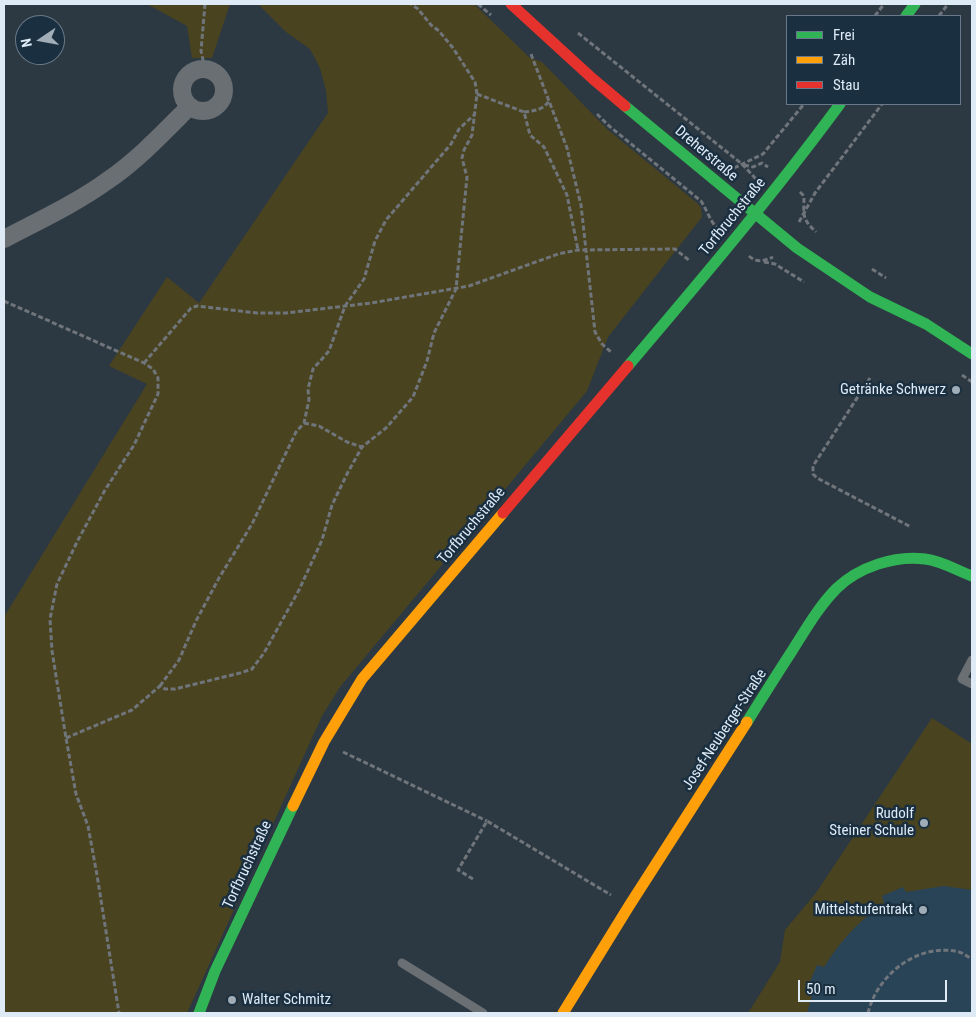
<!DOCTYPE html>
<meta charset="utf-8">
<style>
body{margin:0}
#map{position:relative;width:976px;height:1017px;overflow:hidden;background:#2d3942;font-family:"Roboto Condensed",sans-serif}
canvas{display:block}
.frame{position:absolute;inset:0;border:5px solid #deebf6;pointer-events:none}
.legend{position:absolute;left:786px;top:15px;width:175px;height:90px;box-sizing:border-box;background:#1a2f40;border:1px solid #687a89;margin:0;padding:6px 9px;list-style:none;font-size:15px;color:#deebf6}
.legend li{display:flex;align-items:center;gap:10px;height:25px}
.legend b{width:25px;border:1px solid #687a89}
.north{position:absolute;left:15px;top:15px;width:50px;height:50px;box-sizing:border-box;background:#1a2f40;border:1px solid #687a89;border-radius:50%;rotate:258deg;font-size:14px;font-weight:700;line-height:20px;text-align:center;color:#deebf6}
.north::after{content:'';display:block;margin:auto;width:18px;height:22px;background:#a0adb7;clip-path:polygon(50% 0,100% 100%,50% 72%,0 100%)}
.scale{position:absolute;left:798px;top:980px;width:149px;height:22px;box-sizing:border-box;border:2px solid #deebf6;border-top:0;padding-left:6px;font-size:15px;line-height:18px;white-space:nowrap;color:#deebf6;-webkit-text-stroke:4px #1a2f40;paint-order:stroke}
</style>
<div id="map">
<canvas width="976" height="1017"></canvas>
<div class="frame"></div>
<ul class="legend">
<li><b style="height:6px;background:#30b455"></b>Frei</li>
<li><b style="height:6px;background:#ff9f0a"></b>Zäh</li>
<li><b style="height:6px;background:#e5322d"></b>Stau</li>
</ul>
<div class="north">N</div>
<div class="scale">50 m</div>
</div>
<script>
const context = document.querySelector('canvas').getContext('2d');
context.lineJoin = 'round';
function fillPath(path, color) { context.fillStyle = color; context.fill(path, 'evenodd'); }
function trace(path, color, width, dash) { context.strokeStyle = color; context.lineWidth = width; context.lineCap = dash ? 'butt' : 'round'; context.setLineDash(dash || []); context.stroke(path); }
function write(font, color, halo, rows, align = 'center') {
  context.font = font + ' "Roboto Condensed",sans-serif'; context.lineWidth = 5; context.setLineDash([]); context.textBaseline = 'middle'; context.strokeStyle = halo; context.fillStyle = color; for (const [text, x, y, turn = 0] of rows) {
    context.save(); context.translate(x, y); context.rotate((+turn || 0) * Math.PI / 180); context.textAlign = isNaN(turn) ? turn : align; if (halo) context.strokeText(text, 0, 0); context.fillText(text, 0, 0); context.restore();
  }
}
const built = new Path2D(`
 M 972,757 L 972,1013 L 754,1013 Z`);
const green = new Path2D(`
 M 147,4 L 230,4 L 212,58 L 192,58 L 187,26 Z
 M 258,4 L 474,4 L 530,58 L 542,62 L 607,129 L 697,203 L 701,208 L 702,217 L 608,337 L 587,391 L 340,687 L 322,716 L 187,1013 L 4,1013 L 4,617 L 147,384 L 109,366 L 167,277 L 199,303 L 328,113 L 326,90 L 320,68 L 310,49 L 286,32 Z
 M 932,718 L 972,744 L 972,890 L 944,886 L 906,892 L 903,887 L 882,896 L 884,903 C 858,922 841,940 824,967 L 817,965 L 809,984 L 814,988 L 807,1013 L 748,1013 L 780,962 L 785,930 L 816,893 Z`);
const path = new Path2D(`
 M 205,4 L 201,51 L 205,69
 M 478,4 L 491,15
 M 875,16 L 884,4
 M 939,16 L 948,4
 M 578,33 L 742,164 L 756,179
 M 531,54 L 567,148 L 581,205 L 595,332 L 602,344 L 611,352
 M 477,94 L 524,112 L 530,135 L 544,147 L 567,195 L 578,250
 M 524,112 C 534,111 543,110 549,101
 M 597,114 L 608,125 L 701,201 C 707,210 711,223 718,229
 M 744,165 L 753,167 L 762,163 L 768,167
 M 734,168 L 763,154 L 804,104
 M 800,192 L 804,196 C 804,215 801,218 816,232
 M 799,222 L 815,193 L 882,104
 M 749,256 C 756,263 764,261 773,257
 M 764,262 L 775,264 L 804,282
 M 872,269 L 886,278
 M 4,301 L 144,363 L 153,369 L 158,378 L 158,394 L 134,445 L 105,490 L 77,542 L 57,584 L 50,619 L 52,651 L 66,738 L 76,794 L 88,826 L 97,875 L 119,1013
 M 144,363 L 191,308 L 197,306 L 257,313 L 286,313 L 371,303 L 469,286 L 558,254 L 578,250 L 675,249 L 690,261
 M 962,375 L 972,382
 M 870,378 L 813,466 L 813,474 L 817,478 L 911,527
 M 304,423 L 319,426 L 347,442 L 362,447
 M 160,686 L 179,660 L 196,621 L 219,578 L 252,524 L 296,432 L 304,423 L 309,400 L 308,389 L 313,369 L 329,351 L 345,306 L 364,279 L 375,241 L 386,220 L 451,144 L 459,129 L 474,115
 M 66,738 L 132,710 L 160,686 L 165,689 L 175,689 L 240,673 L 252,669 L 264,653 L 299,590 L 322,540 L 332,505 L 347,474 L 362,447 L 386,428 L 413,397 L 427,361 L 434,333 L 456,289 L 467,177 L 462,158 L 464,150 L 472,135 L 477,94 L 475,82 L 453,48 L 439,31 L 431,25 L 418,9 L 411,4
 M 343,752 L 487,821
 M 473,879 L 458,870 L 487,821 L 611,895
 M 868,1013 C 877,975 918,942 959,952 C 963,953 968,957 972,959`);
const lane = new Path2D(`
 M 972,660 L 962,679 L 972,684
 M 402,963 L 483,1013`);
const street = new Path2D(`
 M182 90a21 21 0 1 1 42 0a21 21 0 1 1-42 0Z
 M 4,239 C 38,221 75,204 107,181 C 138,160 164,132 190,106`);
const fast = new Path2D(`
 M 906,16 L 915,4
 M 625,106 L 797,248 L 870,297 L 926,324 L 972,354
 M 628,366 C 701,280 773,195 840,104
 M 747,722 C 762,698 777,674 792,651 C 806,629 819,606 837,588 C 859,567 895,555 925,559 C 942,561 956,570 972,576
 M 199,1013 L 215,971 L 293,806`);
const slow = new Path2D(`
 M 293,806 L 324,742 L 362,679 L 503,513
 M 563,1013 L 629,906 L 747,722`);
const jam = new Path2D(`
 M 511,4 L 593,79 L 625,106
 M 503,513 L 628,366`);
const markers = [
 [956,390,5,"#a0adb7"],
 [924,823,5,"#a0adb7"],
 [923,910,5,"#a0adb7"],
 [232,1000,5,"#a0adb7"]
];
const streetNames = [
 ["Dreherstraße",706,154,40],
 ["Torfbruchstraße",733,217,-51],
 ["Torfbruchstraße",472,526,-50],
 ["Josef-Neuberger-Straße",725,730,-57],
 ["Torfbruchstraße",248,865,-65]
];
const poiNames = [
 ["Getränke Schwerz",946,390],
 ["Rudolf",914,814],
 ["Steiner Schule",914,831],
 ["Mittelstufentrakt",913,910],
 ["Walter Schmitz",242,1000,"left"]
];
fillPath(built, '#294357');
fillPath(green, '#4a431f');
trace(path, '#6f757b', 3, [5, 2.5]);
trace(lane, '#696f73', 9);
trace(street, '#696f73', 18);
trace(fast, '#30b455', 11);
trace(slow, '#ff9f0a', 11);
trace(jam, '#e5322d', 11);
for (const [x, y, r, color] of markers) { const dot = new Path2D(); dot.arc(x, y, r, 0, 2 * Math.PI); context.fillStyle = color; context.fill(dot); trace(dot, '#1a2f40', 2); }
write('15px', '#deebf6', '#1a2f40', streetNames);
write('15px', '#deebf6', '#1a2f40', poiNames, 'right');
</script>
